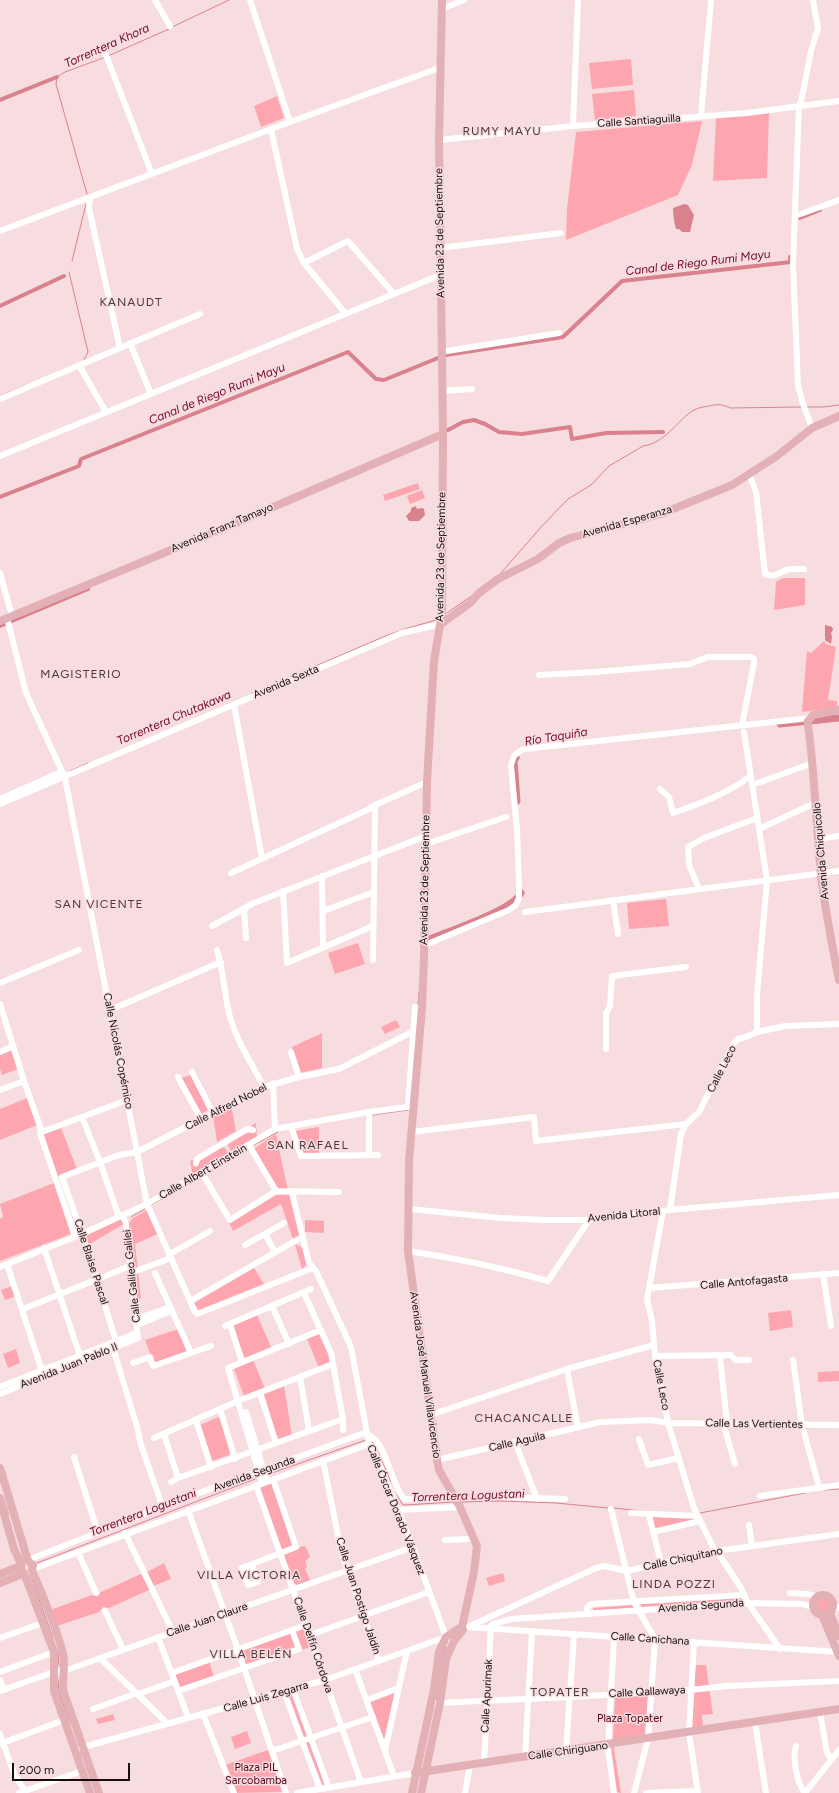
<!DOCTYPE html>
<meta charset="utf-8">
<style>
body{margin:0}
#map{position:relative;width:839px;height:1793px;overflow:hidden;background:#f7dddf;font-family:Figtree,sans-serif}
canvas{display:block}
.scale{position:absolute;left:12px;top:1763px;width:118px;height:18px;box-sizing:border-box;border:2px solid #160d0e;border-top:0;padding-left:5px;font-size:12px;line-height:14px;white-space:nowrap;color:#160d0e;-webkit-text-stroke:3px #f7dddf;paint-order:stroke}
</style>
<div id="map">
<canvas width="839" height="1793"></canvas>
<div class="scale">200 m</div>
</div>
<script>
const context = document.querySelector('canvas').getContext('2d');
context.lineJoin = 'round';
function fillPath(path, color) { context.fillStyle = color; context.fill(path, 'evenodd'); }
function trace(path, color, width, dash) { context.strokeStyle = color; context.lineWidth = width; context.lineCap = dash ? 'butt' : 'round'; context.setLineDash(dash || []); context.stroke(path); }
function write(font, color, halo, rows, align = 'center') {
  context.font = font + ' Figtree,sans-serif'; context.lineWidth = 3; context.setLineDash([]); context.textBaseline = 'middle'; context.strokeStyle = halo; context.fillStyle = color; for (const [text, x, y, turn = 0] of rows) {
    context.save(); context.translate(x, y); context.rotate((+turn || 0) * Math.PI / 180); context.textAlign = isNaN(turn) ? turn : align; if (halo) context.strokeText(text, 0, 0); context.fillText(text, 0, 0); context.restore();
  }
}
const green = new Path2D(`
 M 631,59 L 633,85 L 592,89 L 589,63 Z
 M 634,90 L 636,116 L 595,120 L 592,94 Z
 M 277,96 L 284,118 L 261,127 L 254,106 Z
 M 769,113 L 767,178 L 713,181 L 716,118 Z
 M 702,121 L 692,165 L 678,195 L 566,240 L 567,209 L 576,132 Z
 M 418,483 L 420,489 L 385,501 L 383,495 Z
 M 422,490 L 425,498 L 410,504 L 407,496 Z
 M 783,578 L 805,578 L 805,605 L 774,610 L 776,582 Z
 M 824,641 L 826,644 L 836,647 L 828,700 L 837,701 L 837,706 L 834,708 L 802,712 L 807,651 L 811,653 Z
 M 666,899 L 669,926 L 629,929 L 627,903 Z
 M 358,943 L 365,964 L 335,974 L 328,953 Z
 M 396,1020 L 400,1027 L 385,1034 L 381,1027 Z
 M 322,1033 L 322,1068 L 300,1073 L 292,1047 Z
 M 12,1050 L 18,1069 L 2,1075 L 0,1069 L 0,1055 Z
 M 191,1075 L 208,1110 L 199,1115 L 181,1078 Z
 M 27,1098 L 37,1125 L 0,1140 L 0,1109 Z
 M 231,1105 L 236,1131 L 217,1142 L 213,1115 Z
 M 256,1123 L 257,1138 L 231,1151 L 228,1146 L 229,1143 L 249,1132 L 255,1133 L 256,1129 L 251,1126 Z
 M 319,1127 L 319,1153 L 306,1154 L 303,1152 L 295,1131 Z
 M 61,1128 L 77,1169 L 58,1177 L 43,1134 Z
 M 276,1134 L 288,1191 L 279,1190 L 255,1151 L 255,1148 Z
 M 222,1147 L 225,1148 L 228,1153 L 193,1176 L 190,1161 L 193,1160 L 193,1166 L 197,1167 L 199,1161 Z
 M 54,1183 L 71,1234 L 0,1261 L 0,1219 L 3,1217 L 0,1204 Z
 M 276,1195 L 291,1195 L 300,1235 L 293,1239 L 281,1204 L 233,1231 L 229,1223 Z
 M 147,1210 L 158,1234 L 135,1244 L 141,1298 L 137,1299 L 130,1222 L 133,1218 Z
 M 122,1218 L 124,1224 L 88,1245 L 86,1238 L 88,1234 Z
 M 305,1220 L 324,1221 L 324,1233 L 305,1232 Z
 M 295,1244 L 303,1248 L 307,1264 L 302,1269 Z
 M 254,1268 L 264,1284 L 199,1311 L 194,1303 Z
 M 12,1286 L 16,1296 L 5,1300 L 1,1290 Z
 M 791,1310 L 793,1327 L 770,1331 L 768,1313 Z
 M 257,1315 L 272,1349 L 245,1359 L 232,1325 Z
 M 178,1329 L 187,1351 L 156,1363 L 153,1362 L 145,1340 Z
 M 319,1334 L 322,1336 L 330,1353 L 330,1364 L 319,1368 L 307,1339 Z
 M 16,1349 L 20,1363 L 8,1368 L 3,1354 Z
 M 253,1360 L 265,1389 L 244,1396 L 234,1369 Z
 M 839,1371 L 839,1381 L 818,1382 L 818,1372 Z
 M 284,1386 L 292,1436 L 277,1440 L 264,1394 Z
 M 218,1417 L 220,1418 L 231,1453 L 229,1455 L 212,1461 L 200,1425 Z
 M 272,1483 L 295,1545 L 282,1551 L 260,1490 L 262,1486 Z
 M 651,1517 L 697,1518 L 697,1520 L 655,1531 Z
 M 303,1546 L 306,1547 L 310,1557 L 305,1561 L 307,1567 L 305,1568 L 310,1580 L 297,1585 L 294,1583 L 284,1555 Z
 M 164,1563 L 171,1579 L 153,1586 L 147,1572 Z
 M 503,1573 L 505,1581 L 489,1586 L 486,1578 Z
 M 141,1574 L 149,1588 L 149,1590 L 109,1608 L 103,1607 L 99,1612 L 57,1626 L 52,1610 L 53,1609 L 92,1595 L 98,1596 L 101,1592 Z
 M815 1605a8 8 0 1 1 16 0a8 8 0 1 1-16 0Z
 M 741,1598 L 743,1600 L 742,1601 L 642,1607 L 640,1604 Z
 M 632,1605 L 634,1608 L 593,1610 L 593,1608 Z
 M 304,1628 L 311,1647 L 301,1650 L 295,1631 Z
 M 290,1633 L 296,1647 L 246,1665 L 241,1651 Z
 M 209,1661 L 214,1677 L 180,1688 L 175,1674 Z
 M 694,1665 L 706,1665 L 709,1686 L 693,1686 Z
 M 709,1689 L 713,1714 L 702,1715 L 703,1728 L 691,1728 L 693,1692 Z
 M 292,1691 L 308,1735 L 306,1737 L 303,1737 L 288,1695 L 288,1692 Z
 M 395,1693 L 385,1738 L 384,1739 L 370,1702 Z
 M 648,1695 L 645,1735 L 613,1740 L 615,1697 Z
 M 113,1714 L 115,1720 L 98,1724 L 96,1719 Z
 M 247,1731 L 251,1743 L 235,1749 L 231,1737 Z
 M 309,1741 L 325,1783 L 323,1786 L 305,1743 Z
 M 615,1745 L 614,1749 L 621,1793 L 616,1792 L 610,1747 Z
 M 268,1750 L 282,1790 L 281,1792 L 236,1793 L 225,1765 Z`);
const water = new Path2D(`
 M 684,204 L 688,205 L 694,215 L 690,232 L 682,232 L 679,229 L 676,229 C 674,222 673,215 673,208 Z
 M 416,506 L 417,509 L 422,508 L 424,509 L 425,515 L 419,521 L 409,521 L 406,516 L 411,511 L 411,508 Z
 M 825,625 L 832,627 L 833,630 L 831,633 L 832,637 L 831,644 L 825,640 Z`);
const stream = new Path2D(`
 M 172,27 L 229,0
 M 108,56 L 169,29
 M 87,194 L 56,84 L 57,77 L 65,72 L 103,58
 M 72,261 L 86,204
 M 69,272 L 88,352 L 84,360
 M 0,396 L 26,385
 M 806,407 L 823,407 L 839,405
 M 501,573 L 542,526 L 568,499 L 591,485 L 609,466 L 643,446 C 665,443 675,423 691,412 C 696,408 703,407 709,406 C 718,404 722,404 730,408 L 801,407
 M 447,613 L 470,597
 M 290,677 L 388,635 L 408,628 L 436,620
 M 251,694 L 284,680
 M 70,771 L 88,763
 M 418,1004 L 419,992
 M 372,1115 L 408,1110
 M 254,1145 L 278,1132
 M 206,1173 L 247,1149
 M 151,1205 L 200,1177
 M 131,1217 L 145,1209
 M 129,1222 L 130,1231
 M 371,1440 L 377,1450 L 391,1482
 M 269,1474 L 366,1440
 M 824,1490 L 839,1489
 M 397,1494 L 402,1504 L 405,1505 L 453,1502
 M 462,1502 L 501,1501 L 556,1503 L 608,1508
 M 613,1508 L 642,1511
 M 700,1513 L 805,1493
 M 37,1563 L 255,1479
 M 31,1577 L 53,1638
 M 58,1652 L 59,1665
 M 443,1655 L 446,1647
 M 58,1680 L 59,1692 L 69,1721
 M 436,1700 L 438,1692
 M 80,1753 L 81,1757`);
const canal = new Path2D(`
 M 0,100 L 57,77
 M 800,218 L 820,210
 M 0,306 L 64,276
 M 446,355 L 563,337 L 622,281 L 791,262 L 790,257
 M 448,430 L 463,422 L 474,420 L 485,424 L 499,432 L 522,434 L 570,427 L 572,439 L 606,433 L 663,432
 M 0,497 L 79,466 L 81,459 L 348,352 L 376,379 L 384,380 L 438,358
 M 0,626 L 88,589`);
const river = new Path2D(`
 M 780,724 L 839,718
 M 516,758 L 514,761 L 517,801
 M 430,939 C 449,931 513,910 521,893`);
const minor = new Path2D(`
 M 155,0 L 170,26
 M 250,0 L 290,122
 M 442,9 L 464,0
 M 106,55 L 152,174
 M 701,116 L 711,0
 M 573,126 L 578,0
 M 271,129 L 297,249 L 304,263 L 345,313
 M 439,140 L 573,126 L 747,113 L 839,101
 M 90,198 L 89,208 L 120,348
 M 795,216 L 839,200
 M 0,231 L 290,122 L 439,68
 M 440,248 L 561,233
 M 304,263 L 348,241 L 393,293
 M 130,343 L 151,394
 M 441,352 L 559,333
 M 79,365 L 106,412
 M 442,391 L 472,389
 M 0,399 L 200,314
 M 812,428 L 803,404 L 798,386 L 793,264 L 799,105 L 801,102 L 811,51 L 818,28 L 813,0
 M 0,456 L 440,275
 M 749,474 L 756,492 L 765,574 C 775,579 780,571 790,569 C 795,569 800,569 804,569
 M 0,573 L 12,616
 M 7,618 L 26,693 L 65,778
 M 539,675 L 595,672 L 690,664 L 708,657 L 751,657 L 754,659 L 754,663 L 742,725
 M 234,705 L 262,858
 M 744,732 L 767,880 L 757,995 L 757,1032
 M 65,778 L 147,1204 L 195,1312 L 197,1314 L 313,1268
 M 752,785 L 813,763
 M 660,789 L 669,797 L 673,813 C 699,804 729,793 750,776
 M 0,799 L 61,772
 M 0,804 L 402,633 L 441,624
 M 759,829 L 817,802
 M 818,839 L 839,836
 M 426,844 L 506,817
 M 231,873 L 367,810 L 375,805 L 427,782
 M 322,876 L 323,948
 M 699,889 L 689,865 L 688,847 L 704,838 L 757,818
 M 283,891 L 287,963 L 373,926
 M 613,900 L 618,934
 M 244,908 L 246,938
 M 323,911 L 374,892
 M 525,912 L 839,871
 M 212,926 L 254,903 L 426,836
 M 425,945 L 509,910 L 516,905 L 519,898 L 519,886 L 517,830 L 511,766 C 513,756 515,753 524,749 L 810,718
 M 217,950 C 224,972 224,995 230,1017 C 237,1042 252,1064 264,1087
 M 373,960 L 375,805
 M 0,983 L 79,950
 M 0,1004 L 24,1081 L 42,1132 L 127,1100
 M 110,1010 L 221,962
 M 606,1049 L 606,1013 L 610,1006 L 612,976 L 686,967
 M 0,1052 L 13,1046
 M 291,1052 L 299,1077
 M 192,1072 L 213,1113
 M 178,1077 L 201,1119
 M 273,1083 L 275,1129
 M 0,1090 L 24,1081
 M 408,1107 L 415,1007 L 422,1008
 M 82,1117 L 100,1162 L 119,1217
 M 291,1126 L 301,1156 L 378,1155
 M 412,1132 L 534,1117 L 536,1141 L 686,1124
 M 40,1133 L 75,1236
 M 249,1145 L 276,1191
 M 369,1155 L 369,1112
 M 196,1163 L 197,1159 L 247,1129 L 253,1130
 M 202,1173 L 230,1220 L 276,1191 L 339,1192
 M 292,1193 L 309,1263 L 316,1271 L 351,1347 L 369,1444 L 375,1453 L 413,1547 L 446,1637 L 454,1641
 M 409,1209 L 501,1218 L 546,1220 L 589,1220 L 670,1210 L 839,1195
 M 670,1210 L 681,1134 L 686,1124 L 699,1112 L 734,1043 L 738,1039 L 746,1037 L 757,1032 L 785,1026 L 839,1024
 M 663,1211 L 647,1299 L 652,1321 L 655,1356 L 668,1423 L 694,1508 L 715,1551
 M 265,1234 L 275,1252
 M 245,1245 L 284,1223
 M 44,1248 L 80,1356
 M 408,1251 C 456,1258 502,1268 548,1281 L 589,1220
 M 170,1254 L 210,1231
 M 7,1264 L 43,1374
 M 0,1267 L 82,1234 L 147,1204 L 275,1129 L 369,1112 L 414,1106
 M 136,1271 L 171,1258
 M 155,1273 L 191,1353
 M 823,1274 L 831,1326
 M 649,1288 L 839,1273
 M 304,1293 L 331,1353 L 343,1419 L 343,1430
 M 190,1301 L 302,1237
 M 272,1306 L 289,1344
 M 23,1309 L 130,1266
 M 136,1319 L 170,1307
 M 230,1324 L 242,1362
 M 137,1325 L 171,1311
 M 225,1326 L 311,1289
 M 118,1347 L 82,1234 L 62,1177 L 119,1155 L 137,1152 L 264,1087 L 299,1077 L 339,1069 L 414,1031
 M 113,1348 L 138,1430 L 140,1442 L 163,1508
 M 655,1356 L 731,1355 L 735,1360 L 749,1360
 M 720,1356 L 727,1423
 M 793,1360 L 802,1425 L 819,1487
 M 133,1363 L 150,1357 L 153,1366 L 211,1346
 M 567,1369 L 578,1428
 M 300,1377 L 309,1430
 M 0,1387 L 137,1333
 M 260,1393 L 276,1443
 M 0,1394 L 138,1338 L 126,1223 L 122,1215
 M 220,1409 L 235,1459
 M 246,1412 L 267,1481
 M 430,1415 L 567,1369 L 654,1345
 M 196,1420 L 211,1467
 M 723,1423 L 735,1464
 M 164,1434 L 178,1478
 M 367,1434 C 387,1442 391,1485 404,1499 L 444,1499 L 453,1495
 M 154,1438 L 238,1401 L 333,1364
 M 639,1439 L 648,1465 L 679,1458
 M 515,1442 L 537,1499
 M 74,1457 L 98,1533
 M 323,1460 L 341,1551 L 379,1661
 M 437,1460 L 601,1422 L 651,1420 L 668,1423 L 839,1425
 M 171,1482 L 178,1478 L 343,1419
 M 262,1483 L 228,1368 L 321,1330
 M 256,1485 L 361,1782
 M 760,1496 L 839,1485
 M 502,1497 L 565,1499
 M 611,1509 L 634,1602 L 655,1639 L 648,1739 L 634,1793
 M 188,1510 L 238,1650 L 286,1793
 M 398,1510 L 460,1507
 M 631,1513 L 698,1516
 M 649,1515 L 661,1563
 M 749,1525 L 752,1546
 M 653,1532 L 700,1521
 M 125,1533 L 173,1632
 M 445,1540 L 469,1539 L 474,1537
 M 717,1551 L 741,1588 L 748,1603 L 780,1649
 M 78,1552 L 96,1593
 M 30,1562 L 33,1558 L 191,1496 L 367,1432
 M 252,1565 L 258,1582 L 248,1585 L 242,1568 L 296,1547 L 273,1479
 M 33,1569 L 369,1444
 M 790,1593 L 808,1594 L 818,1597
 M 832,1610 L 839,1607
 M 105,1611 L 123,1649
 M 587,1613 L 587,1608 L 591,1604 L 744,1595
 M 468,1627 L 596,1568 L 605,1566 L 627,1571 L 717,1551 L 839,1534
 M 468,1627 L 838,1652
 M 310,1635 L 429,1592
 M 158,1637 L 188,1717
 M 0,1638 L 43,1623
 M 694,1642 L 689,1733 L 698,1793
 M 100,1658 L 164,1720 L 165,1724
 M 355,1669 L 394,1776
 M 0,1672 L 54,1652
 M 172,1673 L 306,1625
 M 0,1680 L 4,1690
 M 293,1689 L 329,1788
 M 0,1691 L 54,1672 L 64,1671 L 413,1547
 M 178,1691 L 299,1649 L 292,1630
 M 284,1692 L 320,1789
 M 138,1694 L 175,1681
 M 367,1700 L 398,1688
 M 436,1703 L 570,1697 L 691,1690 L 727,1686 L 839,1681
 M 93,1709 L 137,1693
 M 820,1712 L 827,1753 L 832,1759
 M 203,1714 L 234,1793
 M 755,1723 L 766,1793
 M 0,1734 L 13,1771 L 26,1793
 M 0,1744 L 64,1720
 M 796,1746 C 792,1756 797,1785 805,1793
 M 80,1748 L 325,1680 L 446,1637
 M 385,1750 L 407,1651
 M 272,1751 L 373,1717
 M 566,1751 L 574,1635
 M 525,1757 L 532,1632
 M 484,1763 L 491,1626 L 493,1624 L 512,1619 L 748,1603 L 803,1604 L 814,1608
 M 19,1793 L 82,1771
 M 297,1793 L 415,1773
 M 465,1793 L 470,1765
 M 614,1793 L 608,1749 L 614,1637
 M 646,1793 L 698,1791
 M 805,1793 L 839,1750`);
const major = new Path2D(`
 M 0,621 L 236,523 L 443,434
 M 441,624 L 470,603 L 479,593 L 498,579 L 538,559 L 559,543 L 570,538 L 661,514 L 732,485 L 777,456 L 812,428 L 839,416
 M 808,721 L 813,715 L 839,710
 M 808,725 C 815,775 816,825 821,875 C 825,910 832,945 839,980
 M 0,1468 L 28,1561 L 33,1565 L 32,1570 C 43,1597 56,1625 63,1654 C 66,1667 61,1680 64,1693 L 99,1793
 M 0,1498 L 5,1514
 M 3,1510 L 14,1549 L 21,1564 L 21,1570 L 24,1573 L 54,1652 L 54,1691 L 90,1793
 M 0,1574 L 20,1566
 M 0,1583 L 20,1575 L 23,1572
 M813 1605a10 10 0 1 1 20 0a10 10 0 1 1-20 0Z
 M 830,1613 L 839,1636
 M 822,1615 L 839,1656
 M 415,1773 L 839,1709
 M 412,1793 L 434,1689 L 439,1652 L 446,1637 L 461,1627
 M 421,1793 L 440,1703 L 446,1659 L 454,1641 L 463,1630 L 462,1627 L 474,1572 L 477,1546 L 460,1507 L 439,1470 L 437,1460 L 408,1251 L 409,1161 L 422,1008 L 424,957 L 427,782 L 434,661 L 442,613 L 443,434 L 439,140 L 442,0`);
const streetNames = [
 ["Calle Santiaguilla",639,121,-4],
 ["Avenida 23 de Septiembre",440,233,-91],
 ["Avenida Esperanza",627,522,-16],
 ["Avenida Franz Tamayo",222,528,-23],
 ["Avenida 23 de Septiembre",441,557,-89],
 ["Avenida Sexta",286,682,-23],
 ["Avenida Chiquicollo",821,851,-95],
 ["Avenida 23 de Septiembre",425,880,-89],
 ["Calle Nicolás Copérnico",118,1051,79],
 ["Calle Leco",722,1069,-63],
 ["Calle Alfred Nobel",226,1107,-27],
 ["Calle Albert Einstein",203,1172,-30],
 ["Avenida Litoral",624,1215,-6],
 ["Calle Blaise Pascal",91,1262,72],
 ["Calle Galileo Galilei",132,1276,-96],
 ["Calle Antofagasta",744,1282,-5],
 ["Avenida Juan Pablo II",69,1366,-22],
 ["Avenida José Manuel Villavicencio",425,1375,82],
 ["Calle Leco",661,1385,79],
 ["Calle Las Vertientes",754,1424,1],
 ["Calle Aguila",517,1442,-13],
 ["Avenida Segunda",254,1474,-20],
 ["Calle Óscar Dorado Vásquez",396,1510,68],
 ["Calle Chiquitano",683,1559,-12],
 ["Calle Juan Postigo Jaldín",358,1596,72],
 ["Avenida Segunda",701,1606,-4],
 ["Calle Juan Claure",207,1620,-19],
 ["Calle Canichana",650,1639,4],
 ["Calle Delfín Córdova",313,1645,71],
 ["Calle Qallawaya",647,1692,-3],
 ["Calle Apurimak",487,1696,-87],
 ["Calle Luis Zegarra",266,1697,-16],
 ["Calle Chiriguano",568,1751,-8]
];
const parkNames = [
 ["Plaza Topater",630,1719],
 ["Plaza PIL",256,1768],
 ["Sarcobamba",256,1781]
];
const waterNames = [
 ["Torrentera Khora",107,46,-24],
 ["Canal de Riego Rumi Mayu",698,263,-7],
 ["Canal de Riego Rumi Mayu",217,394,-22],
 ["Torrentera Chutakawa",174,718,-23],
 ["Río Taquiña",556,737,-9],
 ["Torrentera Logustani",468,1496,-2],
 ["Torrentera Logustani",143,1513,-21]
];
const neighbourhoodNames = [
 ["RUMY MAYU",502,131],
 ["KANAUDT",131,302],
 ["MAGISTERIO",81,674],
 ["SAN VICENTE",99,904],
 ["SAN RAFAEL",308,1145],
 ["CHACANCALLE",524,1418],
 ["VILLA VICTORIA",249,1575],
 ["LINDA POZZI",674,1584],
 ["VILLA BELÉN",251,1654],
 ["TOPATER",560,1692]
];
fillPath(green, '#fea6b0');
fillPath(water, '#d9828d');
trace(stream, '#d9828d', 1);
trace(canal, '#d9828d', 4);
trace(river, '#d9828d', 7);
trace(minor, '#fff', 6);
trace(major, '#e3b0b6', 8);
write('11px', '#160d0e', '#f7dddf', streetNames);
write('11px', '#53031b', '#f7dddf', parkNames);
write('italic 12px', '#730729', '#f7dddf', waterNames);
context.letterSpacing = '1px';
write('12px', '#4d383a', '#f7dddf', neighbourhoodNames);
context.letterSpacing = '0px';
</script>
